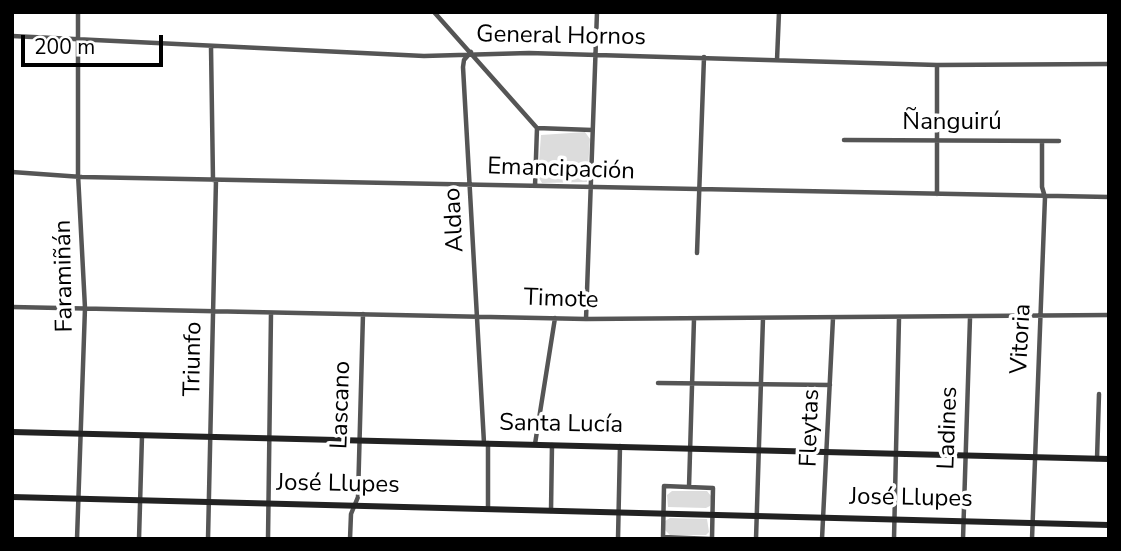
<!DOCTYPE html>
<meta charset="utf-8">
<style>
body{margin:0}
#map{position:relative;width:1121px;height:551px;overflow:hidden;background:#fff;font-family:"Nunito Sans",sans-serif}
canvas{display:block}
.frame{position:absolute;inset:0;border:14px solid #000;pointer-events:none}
.scale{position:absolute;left:21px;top:35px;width:142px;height:32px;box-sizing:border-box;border:4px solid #000;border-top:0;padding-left:9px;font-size:21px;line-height:24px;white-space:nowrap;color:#000;-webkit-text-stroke:5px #fff;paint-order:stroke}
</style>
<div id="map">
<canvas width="1121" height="551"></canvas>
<div class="frame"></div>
<div class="scale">200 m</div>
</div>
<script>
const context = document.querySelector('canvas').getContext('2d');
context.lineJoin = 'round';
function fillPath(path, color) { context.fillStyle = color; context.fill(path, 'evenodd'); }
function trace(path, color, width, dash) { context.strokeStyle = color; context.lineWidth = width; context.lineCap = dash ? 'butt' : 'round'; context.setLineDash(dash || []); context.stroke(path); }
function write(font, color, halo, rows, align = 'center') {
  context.font = font + ' "Nunito Sans",sans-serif'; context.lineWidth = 7; context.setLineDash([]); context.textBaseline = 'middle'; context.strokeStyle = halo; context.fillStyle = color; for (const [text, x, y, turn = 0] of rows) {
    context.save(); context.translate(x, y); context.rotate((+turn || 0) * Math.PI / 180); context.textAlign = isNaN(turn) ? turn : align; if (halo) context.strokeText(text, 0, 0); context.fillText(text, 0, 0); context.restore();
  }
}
const green = new Path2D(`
 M 585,132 L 590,139 L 587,182 L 542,183 L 538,176 L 541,135 Z
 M 672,491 L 707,491 L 711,496 L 710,506 L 706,508 L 668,507 L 667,495 Z
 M 670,518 L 707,519 L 709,532 L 706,535 L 670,535 L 665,530 L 665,521 Z`);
const street = new Path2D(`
 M 434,12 L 537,128 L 535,186
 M 12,36 L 424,56 L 529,53 L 937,65 L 1109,64
 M 211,47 L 213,180
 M 471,52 L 464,60 L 463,67 L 484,443
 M 777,60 L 779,12
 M 937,65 L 937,194
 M 537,128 L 592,130
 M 844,140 L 1059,141
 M 12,172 L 82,177 L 1109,197
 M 697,253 L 704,57
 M 12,307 L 586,319 L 1109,315
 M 586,319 L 597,12
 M 658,383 L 830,385
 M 535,444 L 555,318
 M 1097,459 L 1099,394
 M 664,486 L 713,488 L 712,539 L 663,537 Z
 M 689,487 L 694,319
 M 488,508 L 488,443
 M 551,511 L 552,445
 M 77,539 L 85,308 L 78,174 L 78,12
 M 139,539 L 142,436
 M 208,539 L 216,180
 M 268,539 L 271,313
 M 350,539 L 351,514 L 358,497 L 363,314
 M 618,539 L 620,446
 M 756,539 L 763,318
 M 822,539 L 833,318
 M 894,539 L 899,318
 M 963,539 L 970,318
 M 1032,539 L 1045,197 L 1042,187 L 1042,141`);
const secondary = new Path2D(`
 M 12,432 L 1109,459
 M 12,497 L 1109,525`);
const streetNames = [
 ["General Hornos",561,37,1],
 ["Ñanguirú",952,123],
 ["Emancipación",561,170,2],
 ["Aldao",455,220,-93],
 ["Faramiñán",65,276,-91],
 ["Timote",561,300,2],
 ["Vitoria",1022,339,-87],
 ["Triunfo",194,359,-89],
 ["Lascano",342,405,-88],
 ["Santa Lucía",561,425,1],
 ["Fleytas",811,428,-88],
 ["Ladines",949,428,-88],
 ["José Llupes",338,485,1],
 ["José Llupes",911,499,1]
];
fillPath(green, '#dcdcdc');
trace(street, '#555', 4.5);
trace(secondary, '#222', 6);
write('24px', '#000', '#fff', streetNames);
</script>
